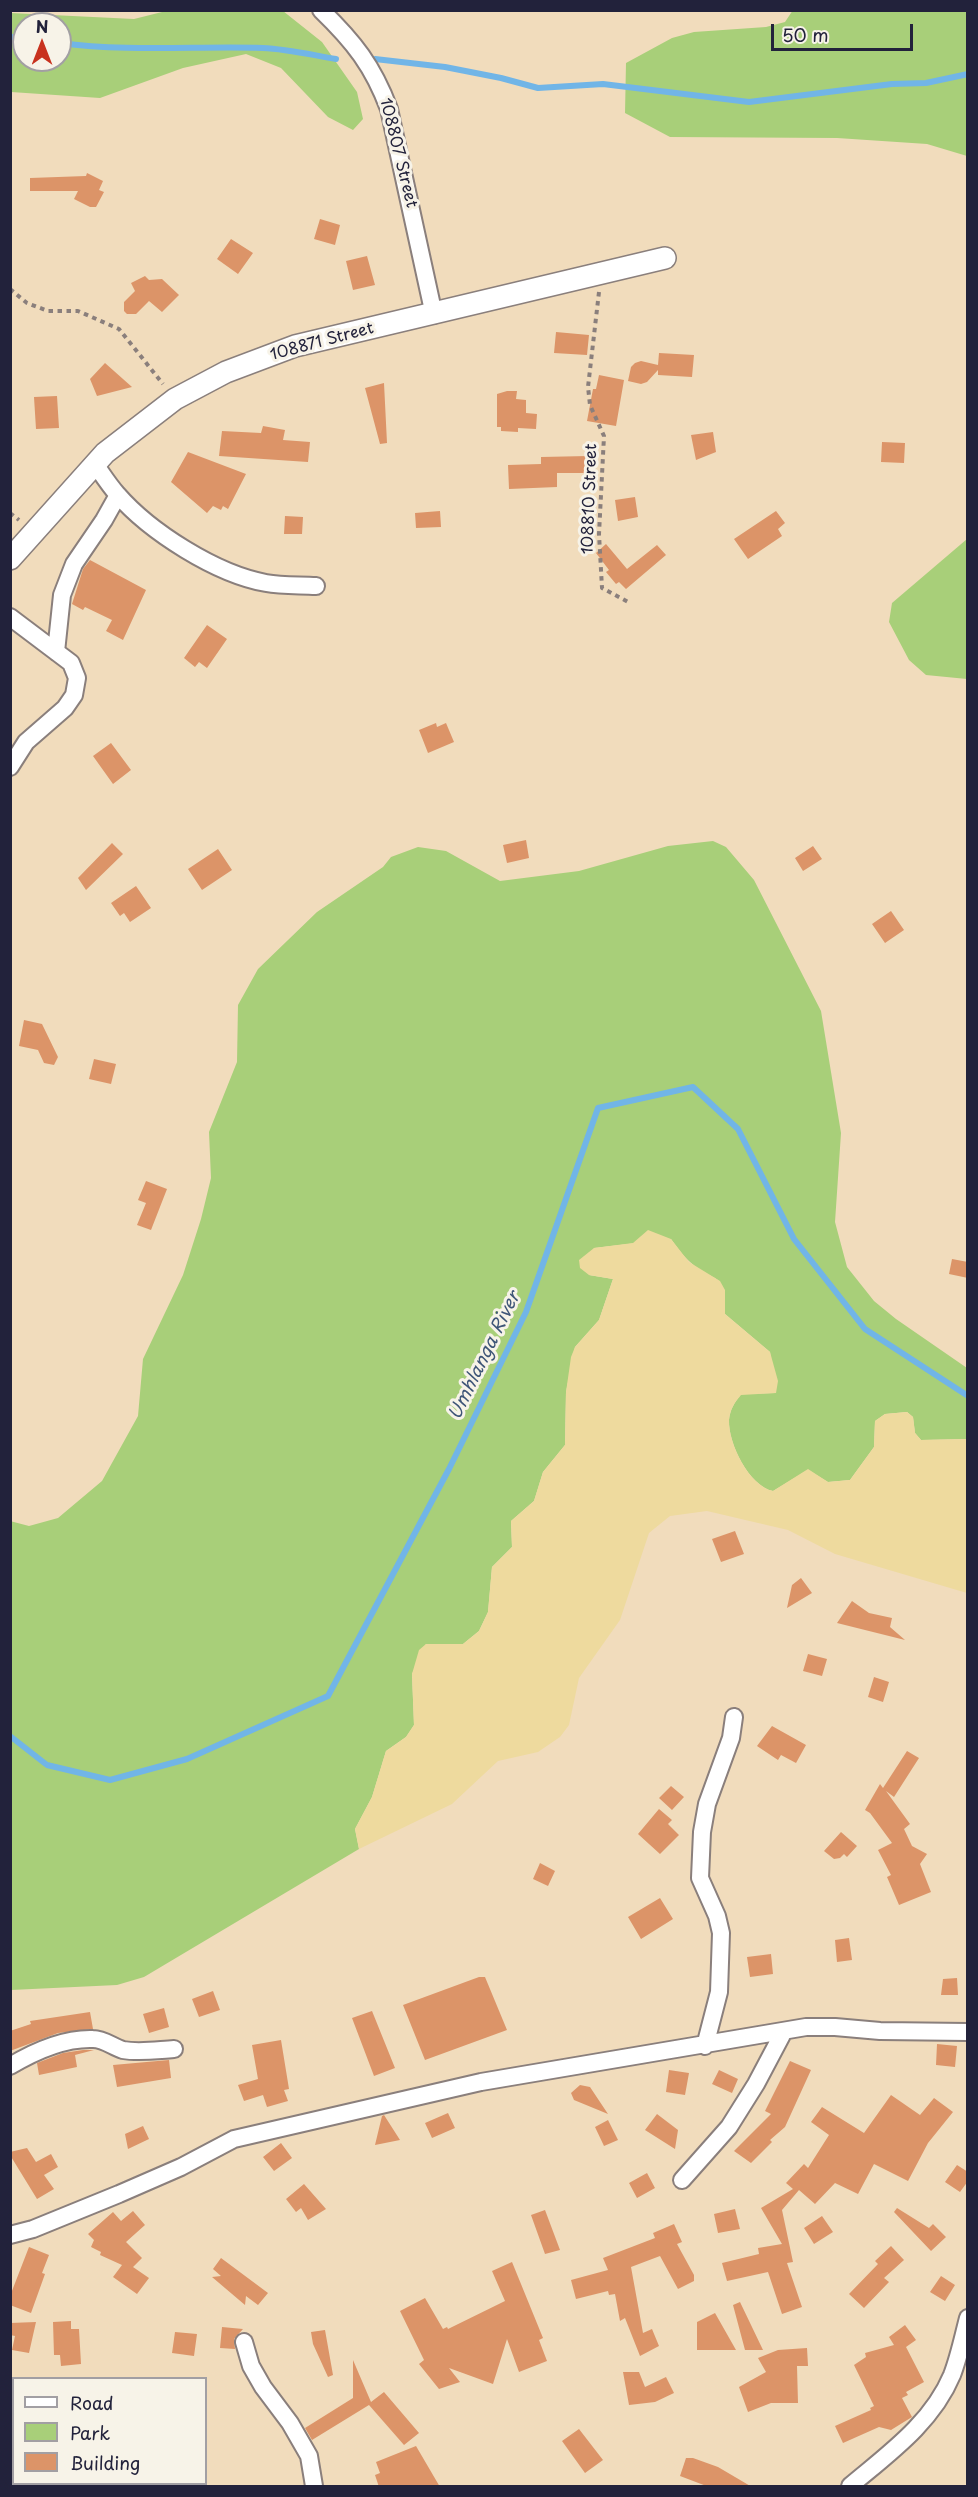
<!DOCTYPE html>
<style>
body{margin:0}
#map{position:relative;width:978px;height:2497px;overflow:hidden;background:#f1dcbc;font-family:"Playpen Sans",sans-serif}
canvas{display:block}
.frame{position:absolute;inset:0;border:12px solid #22223b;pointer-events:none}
.legend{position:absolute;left:12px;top:2377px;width:195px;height:108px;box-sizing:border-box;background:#f7f3e8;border:2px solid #a29fa3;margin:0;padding:8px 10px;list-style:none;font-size:18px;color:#22223b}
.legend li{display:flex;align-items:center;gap:12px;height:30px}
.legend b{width:30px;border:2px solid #a29fa3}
.north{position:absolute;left:12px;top:12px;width:60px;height:60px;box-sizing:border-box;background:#f7f3e8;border:2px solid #a29fa3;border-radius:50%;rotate:0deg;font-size:16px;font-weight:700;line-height:24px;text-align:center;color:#22223b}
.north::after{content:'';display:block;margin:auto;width:21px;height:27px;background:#c8321e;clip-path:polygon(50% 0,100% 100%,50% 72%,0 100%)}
.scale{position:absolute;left:771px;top:24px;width:142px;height:27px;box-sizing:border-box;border:3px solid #22223b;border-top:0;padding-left:8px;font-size:18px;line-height:21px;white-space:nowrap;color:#22223b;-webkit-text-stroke:4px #f7f3e8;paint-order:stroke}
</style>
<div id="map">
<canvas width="978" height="2497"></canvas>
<div class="frame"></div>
<ul class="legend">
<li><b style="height:8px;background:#fff"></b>Road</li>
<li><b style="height:16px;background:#a8cf79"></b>Park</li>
<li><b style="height:16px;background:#dc9468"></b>Building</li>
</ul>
<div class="north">N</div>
<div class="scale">50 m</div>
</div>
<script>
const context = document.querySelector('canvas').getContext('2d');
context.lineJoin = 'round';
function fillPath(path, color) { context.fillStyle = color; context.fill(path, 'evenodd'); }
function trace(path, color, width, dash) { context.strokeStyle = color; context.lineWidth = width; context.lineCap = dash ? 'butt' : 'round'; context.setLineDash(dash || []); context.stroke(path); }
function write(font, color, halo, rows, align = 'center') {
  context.font = font + ' "Playpen Sans",sans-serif'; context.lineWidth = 6; context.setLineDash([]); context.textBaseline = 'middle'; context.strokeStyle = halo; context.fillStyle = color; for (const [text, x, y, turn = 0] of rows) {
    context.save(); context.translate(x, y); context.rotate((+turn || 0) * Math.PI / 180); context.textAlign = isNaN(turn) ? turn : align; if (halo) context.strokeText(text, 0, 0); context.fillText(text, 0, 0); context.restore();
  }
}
const green = new Path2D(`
 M 170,10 L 283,11 L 322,42 L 357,92 L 363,119 L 353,130 L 328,117 L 281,68 L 246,54 L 183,68 L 100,98 L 11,92 L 11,13 L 134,19 ZM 24,24 L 60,24 L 60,60 L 24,60 Z
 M 793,10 L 967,11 L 967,156 L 927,144 L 837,138 L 670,137 L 625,113 L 626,63 L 672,38 L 694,32 L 766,27 L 785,22 Z
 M 967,539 L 967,679 L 926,675 L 909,660 L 889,622 L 892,603 Z
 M 713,841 L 726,847 L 754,880 L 821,1011 L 841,1133 L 835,1222 L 847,1267 L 874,1301 L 896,1319 L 967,1368 L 967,1439 L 921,1440 L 915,1433 L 913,1417 L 907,1412 L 885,1414 L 875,1421 L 874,1447 L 850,1480 L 828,1482 L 808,1470 L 773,1491 C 749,1486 728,1443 729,1420 C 730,1409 735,1402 741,1394 L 775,1393 L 770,1352 L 725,1314 C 724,1266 716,1287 689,1261 C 682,1255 676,1246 671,1239 L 594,1248 L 589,1275 L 613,1279 L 599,1320 L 575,1347 L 566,1392 L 565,1445 L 543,1472 L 534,1501 L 511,1521 L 512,1547 L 492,1567 L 488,1612 L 479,1631 L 463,1644 L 426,1644 L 412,1674 L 414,1725 L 406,1737 L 386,1751 L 372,1797 L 355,1829 L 359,1849 L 144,1977 L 117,1985 L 11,1990 L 10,1521 L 29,1526 L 58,1518 L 102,1481 L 138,1416 L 143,1359 L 183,1275 L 201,1219 L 211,1178 L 209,1132 L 237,1062 L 238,1005 L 258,969 L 317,912 L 383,867 L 391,857 L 418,847 L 446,851 L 500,881 L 579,871 L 668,846 Z
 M 13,2483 L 14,2484 L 151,2484 L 149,2486 L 11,2486 Z`);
const sand = new Path2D(`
 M 648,1230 L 671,1239 L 689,1262 L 720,1281 L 725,1290 L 725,1314 L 770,1352 L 778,1381 L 776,1393 L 741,1395 C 735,1402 730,1409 729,1420 C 728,1443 749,1486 773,1491 L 808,1469 L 828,1482 L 850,1480 L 874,1447 L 875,1421 L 885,1414 L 907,1412 L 913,1417 L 915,1433 L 921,1440 L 967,1439 L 967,1593 L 835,1554 L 788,1530 L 707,1511 L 670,1516 L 649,1533 L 620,1620 L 579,1678 L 569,1725 L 560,1737 L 538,1752 L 498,1761 L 452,1804 L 359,1849 L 355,1829 L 372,1797 L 386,1751 L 406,1737 L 414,1725 L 412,1674 L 419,1650 L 426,1644 L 463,1644 L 479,1631 L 488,1612 L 492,1567 L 512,1547 L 511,1521 L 534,1501 L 543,1472 L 565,1445 L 566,1392 L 571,1357 L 575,1347 L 599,1320 L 613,1279 L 589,1275 L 580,1268 L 579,1260 L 594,1248 L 633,1243 Z`);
const stream = new Path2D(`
 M 10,37 L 24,38
 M 60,43 C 128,52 195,46 263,48 C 287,49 312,55 336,59
 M 375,59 L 445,67 L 501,78 L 538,88 L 603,84 L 749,102 L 892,84 L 926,83 L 968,74
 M 10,1736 L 47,1765 L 110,1780 L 187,1759 L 328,1696 L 449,1469 L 526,1312 L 598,1108 L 693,1087 L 738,1129 L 794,1239 L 865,1329 L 968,1396`);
const building = new Path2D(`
 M 87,173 L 103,181 L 99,190 L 104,192 L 96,207 L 90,207 L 74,199 L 78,191 L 30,191 L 30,178 L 86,176 Z
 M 320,219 L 340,225 L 335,245 L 314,239 Z
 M 231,239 L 253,253 L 238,274 L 217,259 Z
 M 367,256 L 375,285 L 353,290 L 346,261 Z
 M 145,276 L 149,280 L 162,279 L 179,295 L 162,312 L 149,301 L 136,314 L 127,314 L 124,311 L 124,302 L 135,291 L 131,283 Z
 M 556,332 L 589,335 L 587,355 L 554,353 Z
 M 659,353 L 694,355 L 692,377 L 658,375 L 658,370 L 647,382 L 641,384 L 628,381 L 631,367 L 635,363 L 641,361 L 658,365 Z
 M 105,363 L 132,387 L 97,396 L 90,379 Z
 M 599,375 L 624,380 L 616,426 L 587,421 L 593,389 L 596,389 Z
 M 384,383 L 387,443 L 380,444 L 365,388 Z
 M 507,391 L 517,391 L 516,399 L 526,400 L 526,413 L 537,414 L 536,429 L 518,428 L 518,432 L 501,431 L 501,427 L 497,427 L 497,394 Z
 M 57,396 L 59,428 L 36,429 L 34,397 Z
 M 263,426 L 285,430 L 283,440 L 310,442 L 308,462 L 219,456 L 222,431 L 261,433 Z
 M 713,432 L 716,452 L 696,460 L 691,435 Z
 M 882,442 L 905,443 L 904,463 L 881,462 Z
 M 188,452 L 246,474 L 228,509 L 223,506 L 221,510 L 213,506 L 207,513 L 171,482 Z
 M 588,456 L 589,473 L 557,473 L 557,487 L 509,489 L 508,465 L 541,464 L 541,457 Z
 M 635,497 L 638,517 L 618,521 L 615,500 Z
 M 440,511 L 441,527 L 416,528 L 415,513 Z
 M 776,511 L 785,523 L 778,529 L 782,536 L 748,559 L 734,539 Z
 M 285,516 L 303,517 L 302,534 L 284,534 Z
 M 606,544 L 627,569 L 657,545 L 666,555 L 626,589 L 619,582 L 616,584 L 606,572 L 609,570 L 596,553 Z
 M 90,560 L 146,590 L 123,640 L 106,631 L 112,620 L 85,607 L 83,610 L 72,604 L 83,569 Z
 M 207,625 L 227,639 L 207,668 L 199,662 L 195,667 L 184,658 Z
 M 436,723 L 437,727 L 446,723 L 454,742 L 428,753 L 419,730 Z
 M 111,743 L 131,770 L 113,784 L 93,756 Z
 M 526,840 L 529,858 L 507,863 L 503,845 Z
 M 112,843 L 123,854 L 86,890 L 78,878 Z
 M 813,846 L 822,859 L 803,871 L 795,858 Z
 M 218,849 L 232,870 L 202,890 L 188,869 Z
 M 136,886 L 151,908 L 130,922 L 124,913 L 120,916 L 111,903 Z
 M 891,911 L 904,930 L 885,943 L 872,924 Z
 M 24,1020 L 42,1024 L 58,1057 L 54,1065 L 44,1063 L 38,1050 L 19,1046 Z
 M 94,1059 L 116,1064 L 111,1084 L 89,1079 Z
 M 146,1181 L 167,1189 L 151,1230 L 137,1225 L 146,1203 L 138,1200 Z
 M 952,1259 L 968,1262 L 968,1278 L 949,1274 Z
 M 735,1531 L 744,1554 L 721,1562 L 712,1539 Z
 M 801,1578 L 812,1593 L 787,1608 L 792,1585 Z
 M 852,1601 L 869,1613 L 892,1618 L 890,1627 L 905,1640 L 837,1623 Z
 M 808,1654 L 827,1659 L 822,1676 L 803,1671 Z
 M 874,1677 L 889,1682 L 883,1702 L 868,1697 Z
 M 772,1726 L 806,1745 L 796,1763 L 781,1755 L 778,1760 L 757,1746 Z
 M 907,1751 L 919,1758 L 894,1797 L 886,1791 L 910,1824 L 904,1829 L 912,1846 L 927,1854 L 920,1864 L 931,1892 L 899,1905 L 887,1877 L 891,1875 L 878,1850 L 892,1843 L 870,1813 L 865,1810 L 880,1784 L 883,1788 Z
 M 671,1786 L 684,1797 L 672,1810 L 659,1798 Z
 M 659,1809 L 672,1820 L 668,1824 L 679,1835 L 660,1854 L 638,1834 Z
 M 841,1832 L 857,1846 L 847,1857 L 844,1854 L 840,1858 L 834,1859 L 824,1851 Z
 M 540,1863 L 555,1871 L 548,1886 L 533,1879 Z
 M 660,1898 L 673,1919 L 641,1939 L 628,1917 Z
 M 849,1938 L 852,1960 L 837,1962 L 835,1940 Z
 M 771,1954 L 773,1974 L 750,1977 L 747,1957 Z
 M 479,1977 L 485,1977 L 507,2030 L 425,2060 L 403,2005 Z
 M 957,1978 L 958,1995 L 941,1995 L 943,1979 Z
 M 213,1991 L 220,2010 L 199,2017 L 192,1999 Z
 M 164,2008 L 169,2027 L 149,2033 L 143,2014 Z
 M 372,2011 L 395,2068 L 374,2076 L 352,2018 Z
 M 90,2012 L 93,2029 L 58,2033 L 10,2051 L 10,2031 L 31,2024 L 30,2021 Z
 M 281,2040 L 289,2089 L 284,2090 L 288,2101 L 267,2107 L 263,2095 L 244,2101 L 238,2085 L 258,2079 L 252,2045 Z
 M 937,2044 L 957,2046 L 955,2067 L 936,2065 Z
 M 83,2050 L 94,2050 L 75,2055 L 77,2067 L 39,2075 L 37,2063 L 63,2053 Z
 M 169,2060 L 171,2078 L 117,2087 L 113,2065 Z
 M 790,2061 L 811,2070 L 785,2127 L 770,2140 L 772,2142 L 751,2163 L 734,2151 L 771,2114 L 765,2111 Z
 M 669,2070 L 689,2073 L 685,2095 L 666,2092 Z
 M 719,2070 L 738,2079 L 732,2093 L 712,2084 Z
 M 580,2085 L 590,2087 L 608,2114 L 574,2100 L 571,2093 Z
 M 891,2095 L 920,2115 L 934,2098 L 953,2112 L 928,2143 L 908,2181 L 874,2164 L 858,2194 L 835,2183 L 815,2204 L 799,2190 L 782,2210 L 793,2262 L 787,2263 L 802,2307 L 782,2314 L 768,2272 L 727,2281 L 722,2263 L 759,2254 L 758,2248 L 782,2244 L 761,2208 L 793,2189 L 786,2183 L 804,2164 L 808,2168 L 829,2135 L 811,2122 L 822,2107 L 864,2133 Z
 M 448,2113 L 455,2128 L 432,2138 L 425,2123 Z
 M 657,2114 L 678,2130 L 675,2149 L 645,2130 Z
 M 384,2115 L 400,2140 L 375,2145 L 382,2116 Z
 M 608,2120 L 618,2140 L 604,2146 L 595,2127 Z
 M 143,2126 L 149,2139 L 128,2149 L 125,2134 Z
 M 281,2143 L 292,2158 L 274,2171 L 263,2157 Z
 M 27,2148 L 36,2162 L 51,2154 L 58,2167 L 44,2175 L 54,2189 L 37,2199 L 10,2155 L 10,2152 Z
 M 957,2165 L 968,2172 L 968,2181 L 960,2192 L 945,2182 Z
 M 647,2173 L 655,2188 L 637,2198 L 629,2183 Z
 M 304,2184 L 326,2209 L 308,2220 L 301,2208 L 296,2212 L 286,2199 Z
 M 897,2208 L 929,2228 L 933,2224 L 946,2237 L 931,2251 L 894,2212 Z
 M 735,2209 L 740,2229 L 718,2233 L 714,2214 Z
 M 545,2210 L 560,2250 L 545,2254 L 531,2215 Z
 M 133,2211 L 145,2225 L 126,2242 L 142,2258 L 133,2267 L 149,2278 L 137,2294 L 113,2277 L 122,2265 L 100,2255 L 101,2252 L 91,2247 L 94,2240 L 88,2234 L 113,2212 L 121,2221 Z
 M 822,2216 L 833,2232 L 814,2244 L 804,2228 Z
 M 674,2224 L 682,2242 L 677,2244 L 694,2275 L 694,2281 L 678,2289 L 660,2256 L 631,2267 L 643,2333 L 652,2329 L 659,2346 L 640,2356 L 625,2318 L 620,2321 L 615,2294 L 609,2295 L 608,2291 L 576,2299 L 571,2280 L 608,2270 L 603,2258 L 655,2238 L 653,2233 Z
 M 891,2246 L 904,2260 L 884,2278 L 889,2282 L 864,2308 L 849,2294 L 878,2264 L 875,2261 Z
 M 29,2247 L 49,2255 L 42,2273 L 45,2274 L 31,2313 L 10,2305 L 10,2296 Z
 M 221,2258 L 268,2293 L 258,2305 L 246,2296 L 245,2305 L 212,2277 L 221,2276 L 213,2269 Z
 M 512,2262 L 543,2338 L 539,2340 L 547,2361 L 519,2372 L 507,2339 L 493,2384 L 449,2368 L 460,2382 L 439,2389 L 419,2364 L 424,2360 L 400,2311 L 425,2298 L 443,2329 L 447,2327 L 448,2329 L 505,2301 L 492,2271 Z
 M 941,2276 L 955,2285 L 945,2301 L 930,2292 Z
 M 740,2302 L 763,2350 L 745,2350 L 733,2305 Z
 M 715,2313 L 736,2350 L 697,2350 L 697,2322 Z
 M 71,2321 L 71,2329 L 79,2329 L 81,2364 L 61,2366 L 60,2355 L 54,2355 L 53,2322 Z
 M 36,2322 L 29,2353 L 12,2350 L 15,2336 L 10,2335 L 10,2323 Z
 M 905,2325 L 916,2340 L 906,2347 L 924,2382 L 906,2392 L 908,2395 L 902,2398 L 912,2417 L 891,2430 L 879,2427 L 843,2443 L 835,2426 L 871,2410 L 870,2408 L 874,2406 L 854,2365 L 866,2357 L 865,2353 L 894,2345 L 889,2337 Z
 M 222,2327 L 243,2329 L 234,2339 L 235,2349 L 220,2348 Z
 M 325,2330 L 333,2375 L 328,2377 L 313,2344 L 311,2332 Z
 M 175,2332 L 197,2334 L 194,2356 L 172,2353 Z
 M 807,2348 L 808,2366 L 797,2366 L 798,2403 L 771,2403 L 748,2412 L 739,2387 L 766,2372 L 758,2358 L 778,2350 Z
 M 353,2360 L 371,2402 L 384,2392 L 419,2433 L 404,2445 L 369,2405 L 312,2440 L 305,2428 L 353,2398 Z
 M 623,2372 L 639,2372 L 645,2387 L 666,2377 L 674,2393 L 655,2402 L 629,2405 Z
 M 579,2429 L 603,2460 L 585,2473 L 562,2441 Z
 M 416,2446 L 440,2487 L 379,2487 L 375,2475 L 380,2473 L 376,2462 Z
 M 686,2458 L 693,2458 L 718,2467 L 752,2487 L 709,2487 L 680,2476 Z`);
const path = new Path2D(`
 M 10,289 L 27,303 L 48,311 L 78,311 L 119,329 L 163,384
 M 599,292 L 588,387 L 590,405 L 604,436 L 599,534 L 602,588 L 630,603
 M 10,513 L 19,520`);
const minor = new Path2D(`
 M 321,10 C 354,42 373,66 389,109 L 434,315
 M 95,464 C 102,474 109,485 117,494 C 150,532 216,574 266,583 C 282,586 300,585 316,586
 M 10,617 L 71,663 L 77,678 L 74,695 L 65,708 L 26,742 L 10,767
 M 56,652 L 62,595 L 74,564 L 104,520 L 118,495
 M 705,2046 L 719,1992 L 721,1933 L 717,1916 L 700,1878 L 702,1832 L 707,1804 L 731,1738 L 734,1717
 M 10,2066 C 35,2051 64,2038 93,2039 C 104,2039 113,2047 123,2050 C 140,2053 157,2050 174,2049
 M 682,2180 L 729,2127 L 756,2084 L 783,2033
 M 10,2235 L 33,2229 L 119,2194 L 181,2167 L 234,2139 L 481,2082 L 806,2027 L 835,2027 L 880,2031 L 968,2032
 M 244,2342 L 251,2366 L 263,2387 L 290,2423 L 309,2456 L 314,2486
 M 850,2486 C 888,2454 932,2423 952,2375 C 959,2357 963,2337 968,2318`);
const tertiary = new Path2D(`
 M 10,559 L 105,453 L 175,399 L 226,372 L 295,346 L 665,258`);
const streetNames = [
 ["108807 Street",398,153,76],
 ["108871 Street",322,342,-15],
 ["108810 Street",590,499,-88]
];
const waterNames = [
 ["Umhlanga River",485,1356,-64]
];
fillPath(green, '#a8cf79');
fillPath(sand, '#eeda9e');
trace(stream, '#71b5e7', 6);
fillPath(building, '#dc9468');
trace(minor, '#8a7f7c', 20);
trace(tertiary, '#8a7f7c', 24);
trace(path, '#8a7f7c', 4, [4.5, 4.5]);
trace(minor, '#fff', 16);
trace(tertiary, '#fff', 21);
write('16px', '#22223b', '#f7f3e8', streetNames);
write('italic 18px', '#3e5577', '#f7f3e8', waterNames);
</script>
